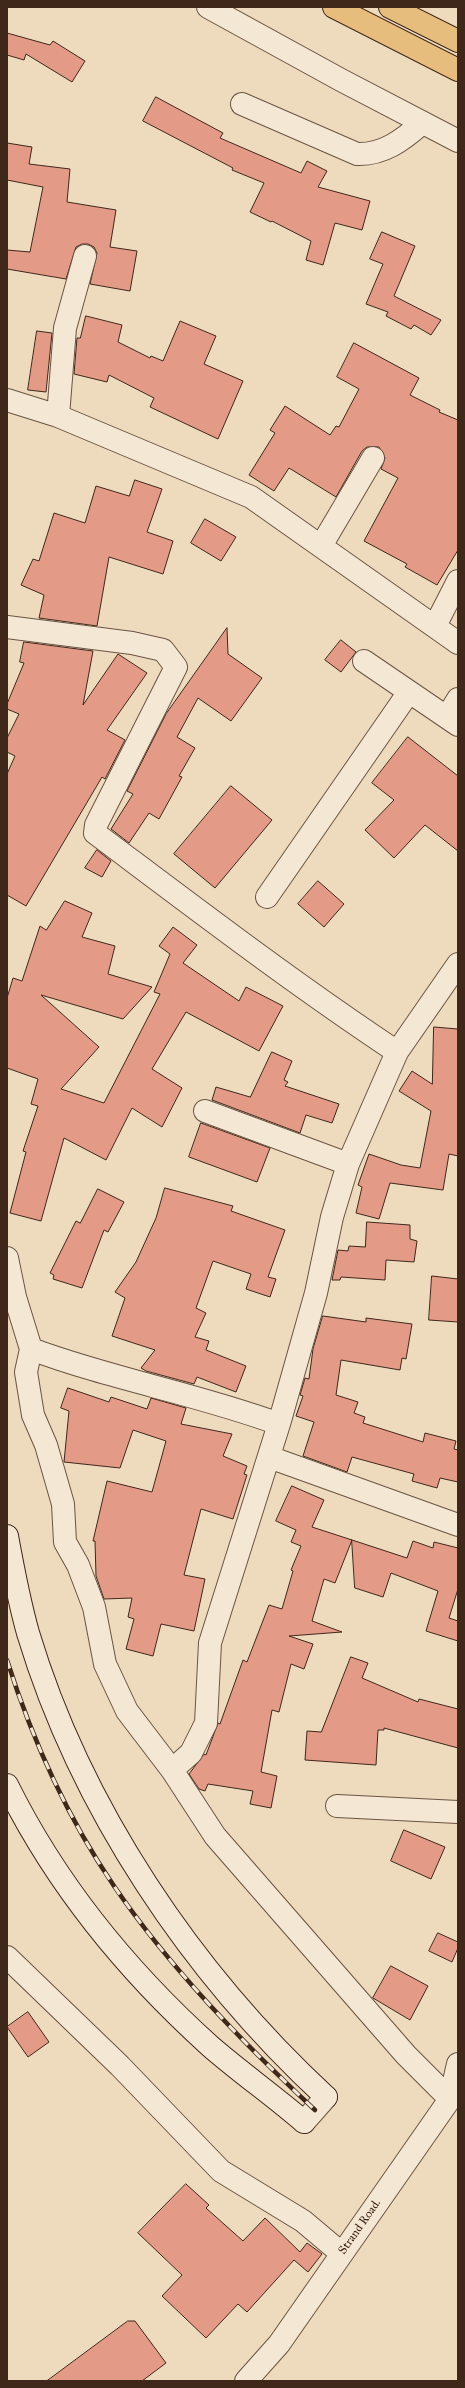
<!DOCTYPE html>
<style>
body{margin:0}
#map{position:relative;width:465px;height:2388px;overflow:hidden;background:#eedabd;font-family:"IM FELL Great Primer",serif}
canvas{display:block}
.frame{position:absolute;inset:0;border:8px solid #3f271a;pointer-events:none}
</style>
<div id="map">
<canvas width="465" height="2388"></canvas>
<div class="frame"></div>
</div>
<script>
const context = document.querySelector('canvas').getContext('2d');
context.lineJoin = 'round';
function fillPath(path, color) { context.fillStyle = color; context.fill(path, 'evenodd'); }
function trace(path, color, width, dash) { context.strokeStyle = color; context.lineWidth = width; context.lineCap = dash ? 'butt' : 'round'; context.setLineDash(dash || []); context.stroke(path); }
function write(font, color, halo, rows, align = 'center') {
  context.font = font + ' "IM FELL Great Primer",serif'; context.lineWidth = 3; context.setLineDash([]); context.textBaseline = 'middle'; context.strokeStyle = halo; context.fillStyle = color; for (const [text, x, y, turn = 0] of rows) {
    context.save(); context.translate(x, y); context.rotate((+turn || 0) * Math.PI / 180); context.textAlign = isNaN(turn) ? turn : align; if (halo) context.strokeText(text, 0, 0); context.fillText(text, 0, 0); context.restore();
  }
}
const building = new Path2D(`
 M 7,33 L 50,45 L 53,41 L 85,61 L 72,82 L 26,54 L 24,60 L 7,55 Z
 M 156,97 L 223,133 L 220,138 L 301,173 L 307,161 L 327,171 L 318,187 L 370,201 L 362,230 L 335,223 L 323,265 L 306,260 L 311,241 L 272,221 L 271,222 L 250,212 L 264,183 L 232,170 L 233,168 L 143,121 Z
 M 7,143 L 32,147 L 29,164 L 70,169 L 67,202 L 116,210 L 110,247 L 137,251 L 130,291 L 90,284 L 97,253 L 94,247 L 88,244 L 82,244 L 76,247 L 66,279 L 7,269 L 7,250 L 30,252 L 43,187 L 7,180 Z
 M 382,232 L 415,246 L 394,296 L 441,320 L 431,335 L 414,325 L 411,329 L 386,316 L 388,312 L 366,304 L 383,264 L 370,259 Z
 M 86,316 L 122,325 L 118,342 L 150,358 L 151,356 L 163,361 L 180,321 L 216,336 L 204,364 L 243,381 L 218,439 L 150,407 L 154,398 L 109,375 L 107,382 L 74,374 L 77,338 L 80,338 Z
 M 37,331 L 52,333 L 46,392 L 28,390 Z
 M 354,343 L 419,378 L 410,395 L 440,410 L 439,412 L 458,420 L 458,550 L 437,585 L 405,567 L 407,564 L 364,541 L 398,478 L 381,469 L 385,458 L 379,447 L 367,447 L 362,451 L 336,497 L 289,468 L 274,491 L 249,475 L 275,433 L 270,430 L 285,406 L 330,435 L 336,426 L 339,427 L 359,389 L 337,377 Z
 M 135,480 L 162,489 L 147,532 L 173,541 L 163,574 L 109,557 L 97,626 L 39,618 L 44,595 L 21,585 L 33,559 L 39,561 L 54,513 L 85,523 L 96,486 L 129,496 Z
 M 205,519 L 236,537 L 221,561 L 191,543 Z
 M 227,628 L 228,654 L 262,678 L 231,721 L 198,698 L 177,737 L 195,748 L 179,776 L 182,777 L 159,819 L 149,813 L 129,843 L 111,829 L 133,794 L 127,791 L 166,714 Z
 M 341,640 L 356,652 L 341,672 L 325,660 Z
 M 24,642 L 93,651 L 83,705 L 118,654 L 147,673 L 107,730 L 125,740 L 105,779 L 102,777 L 26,906 L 7,895 L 7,774 L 15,756 L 7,752 L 7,738 L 19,714 L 7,709 L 7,704 L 24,663 L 20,662 Z
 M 408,737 L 458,776 L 458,851 L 425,825 L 394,858 L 365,830 L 394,800 L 372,783 Z
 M 231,786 L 272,820 L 215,888 L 174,854 Z
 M 97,850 L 111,861 L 102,877 L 85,868 Z
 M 318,881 L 344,904 L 324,927 L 298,904 Z
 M 65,901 L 92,913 L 82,937 L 115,946 L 108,974 L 152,987 L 123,1019 L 41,995 L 99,1047 L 61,1089 L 104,1103 L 160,994 L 154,992 L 170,954 L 159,946 L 173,927 L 197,945 L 183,963 L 239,1001 L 246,987 L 283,1006 L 259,1051 L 186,1012 L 152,1069 L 182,1088 L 162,1127 L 132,1108 L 106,1160 L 64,1138 L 41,1221 L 10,1213 L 26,1152 L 23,1151 L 38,1106 L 31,1104 L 38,1079 L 7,1068 L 7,998 L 13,978 L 22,981 L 40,926 L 46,930 Z
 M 434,1027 L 458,1029 L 458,1156 L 449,1154 L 443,1190 L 390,1183 L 379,1219 L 356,1213 L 362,1187 L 358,1185 L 369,1154 L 401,1165 L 420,1168 L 431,1111 L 399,1091 L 412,1071 L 432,1084 Z
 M 272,1052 L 292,1061 L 284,1080 L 288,1082 L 285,1086 L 339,1104 L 332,1123 L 306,1115 L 300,1133 L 212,1100 L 216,1087 L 250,1097 Z
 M 201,1123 L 270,1148 L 257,1182 L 189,1157 Z
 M 165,1188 L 233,1206 L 231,1211 L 285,1230 L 268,1277 L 276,1279 L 270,1297 L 246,1289 L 251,1274 L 213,1261 L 196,1308 L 206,1313 L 195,1337 L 209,1341 L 206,1350 L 246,1366 L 236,1392 L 197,1377 L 194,1384 L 146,1371 L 141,1368 L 155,1350 L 112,1336 L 125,1298 L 115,1292 L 136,1262 L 156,1218 Z
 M 98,1189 L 124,1202 L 108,1232 L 104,1230 L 82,1288 L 53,1279 L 54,1275 L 50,1273 L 76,1221 L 80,1223 Z
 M 367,1222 L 410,1225 L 410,1239 L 417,1241 L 414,1262 L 386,1260 L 385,1280 L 341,1277 L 340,1280 L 332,1280 L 338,1250 L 348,1251 L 349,1246 L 365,1247 Z
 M 432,1276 L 458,1279 L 458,1322 L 429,1320 Z
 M 323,1316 L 366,1322 L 366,1318 L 412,1324 L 406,1359 L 402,1358 L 400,1370 L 341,1360 L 336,1395 L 358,1402 L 354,1413 L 365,1417 L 363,1423 L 423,1442 L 425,1433 L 456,1441 L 454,1449 L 458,1450 L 458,1482 L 440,1478 L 437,1488 L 412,1481 L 414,1474 L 352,1457 L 347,1472 L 303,1456 L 314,1422 L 296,1416 L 303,1396 L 300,1395 L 305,1378 L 309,1379 L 313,1349 Z
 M 68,1388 L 109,1402 L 111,1397 L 147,1409 L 151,1398 L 186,1408 L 181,1424 L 232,1434 L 223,1456 L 247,1466 L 244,1474 L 247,1475 L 233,1519 L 201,1509 L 184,1575 L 205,1579 L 194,1631 L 161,1624 L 153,1656 L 126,1649 L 134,1619 L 128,1617 L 132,1598 L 104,1599 L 96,1576 L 95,1541 L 93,1541 L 107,1481 L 152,1492 L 166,1441 L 133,1430 L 120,1468 L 64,1462 L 69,1411 L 61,1408 Z
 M 292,1486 L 324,1500 L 312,1527 L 352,1540 L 335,1583 L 324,1579 L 312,1621 L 342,1632 L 289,1636 L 313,1644 L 304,1669 L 291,1664 L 279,1712 L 272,1710 L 261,1772 L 277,1776 L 271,1808 L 250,1804 L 253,1791 L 208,1784 L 205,1791 L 199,1789 L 189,1774 L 204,1754 L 206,1755 L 218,1723 L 220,1724 L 243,1660 L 247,1662 L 269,1605 L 282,1609 L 293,1571 L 291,1570 L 301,1546 L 291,1542 L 296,1530 L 276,1521 Z
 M 352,1540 L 407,1558 L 413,1541 L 433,1548 L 434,1542 L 458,1548 L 458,1589 L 449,1618 L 458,1621 L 458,1641 L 426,1631 L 438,1591 L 391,1573 L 383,1597 L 355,1588 Z
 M 351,1657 L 368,1663 L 362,1678 L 418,1702 L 419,1699 L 458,1709 L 458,1748 L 384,1728 L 384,1730 L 378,1730 L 376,1765 L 305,1760 L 307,1731 L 321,1732 Z
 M 404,1830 L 445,1847 L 431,1879 L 391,1861 Z
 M 438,1933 L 458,1942 L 458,1948 L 452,1962 L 429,1951 Z
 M 391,1966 L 428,1986 L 410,2020 L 373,1998 Z
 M 28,2012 L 49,2042 L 28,2057 L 7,2027 Z
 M 186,2184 L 209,2205 L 206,2208 L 243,2241 L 265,2218 L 300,2252 L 307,2243 L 322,2254 L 308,2272 L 294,2260 L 247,2312 L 238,2304 L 206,2338 L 162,2296 L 182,2275 L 138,2233 Z
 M 128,2321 L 135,2321 L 166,2363 L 142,2381 L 47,2381 Z`);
const street = new Path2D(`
 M 208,7 L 341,80 L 458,141
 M 242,104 L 357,154 C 383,155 403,140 422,123
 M 7,400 L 58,416 L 251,497 L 458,643
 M 58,416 L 65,328 L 85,256
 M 321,546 L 373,458
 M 435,626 L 458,581
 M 7,627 L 132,643 L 163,650 L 176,667 L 96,825 L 95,833 C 195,908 293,983 397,1052
 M 364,661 L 458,725
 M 447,717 L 458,699
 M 267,897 L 409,692
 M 205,1111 L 348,1164
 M 7,1258 L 15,1297 L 31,1349 L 26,1372 L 33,1415 L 46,1445 L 63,1504 L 65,1542 L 78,1565 L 94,1607 L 105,1664 L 127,1711 L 172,1770 L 215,1836 L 406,2055 L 450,2099
 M 31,1349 C 111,1379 198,1394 279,1424
 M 269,1457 L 458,1525
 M 172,1770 L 191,1753 L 206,1723 L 210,1643 L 279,1424 L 316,1293 L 332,1217 L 348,1164 L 397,1052 L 458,964
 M 337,1806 L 458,1812
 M 7,1957 L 120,2066 L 221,2171 L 303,2221 L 341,2253
 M 304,2122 L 326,2097
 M 246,2381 L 279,2344 L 450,2099 L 458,2064`);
const secondary = new Path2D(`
 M 7,1536 C 13,1569 19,1601 28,1633 C 81,1809 192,1973 326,2097
 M 7,1785 C 56,1884 128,1972 210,2046 C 241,2073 274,2096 304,2122`);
const highway = new Path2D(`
 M 334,7 L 458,70
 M 390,7 L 458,41`);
const rail = new Path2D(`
 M 7,1660 C 32,1739 67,1817 114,1886 C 170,1968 242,2042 315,2110`);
const streetNames = [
 ["Strand Road.",360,2227,-55]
];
fillPath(building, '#e39a87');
trace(building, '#3f271a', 1);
trace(street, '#6b5443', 24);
trace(secondary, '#3f271a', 24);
trace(highway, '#3f271a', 24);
trace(street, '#f4e7d4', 22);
trace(secondary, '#f4e7d4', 22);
trace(highway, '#e7bd7e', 22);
trace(rail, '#3f271a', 4.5);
trace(rail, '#f4e7d4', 3, [9]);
write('12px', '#3f271a', '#f4e7d4', streetNames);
</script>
